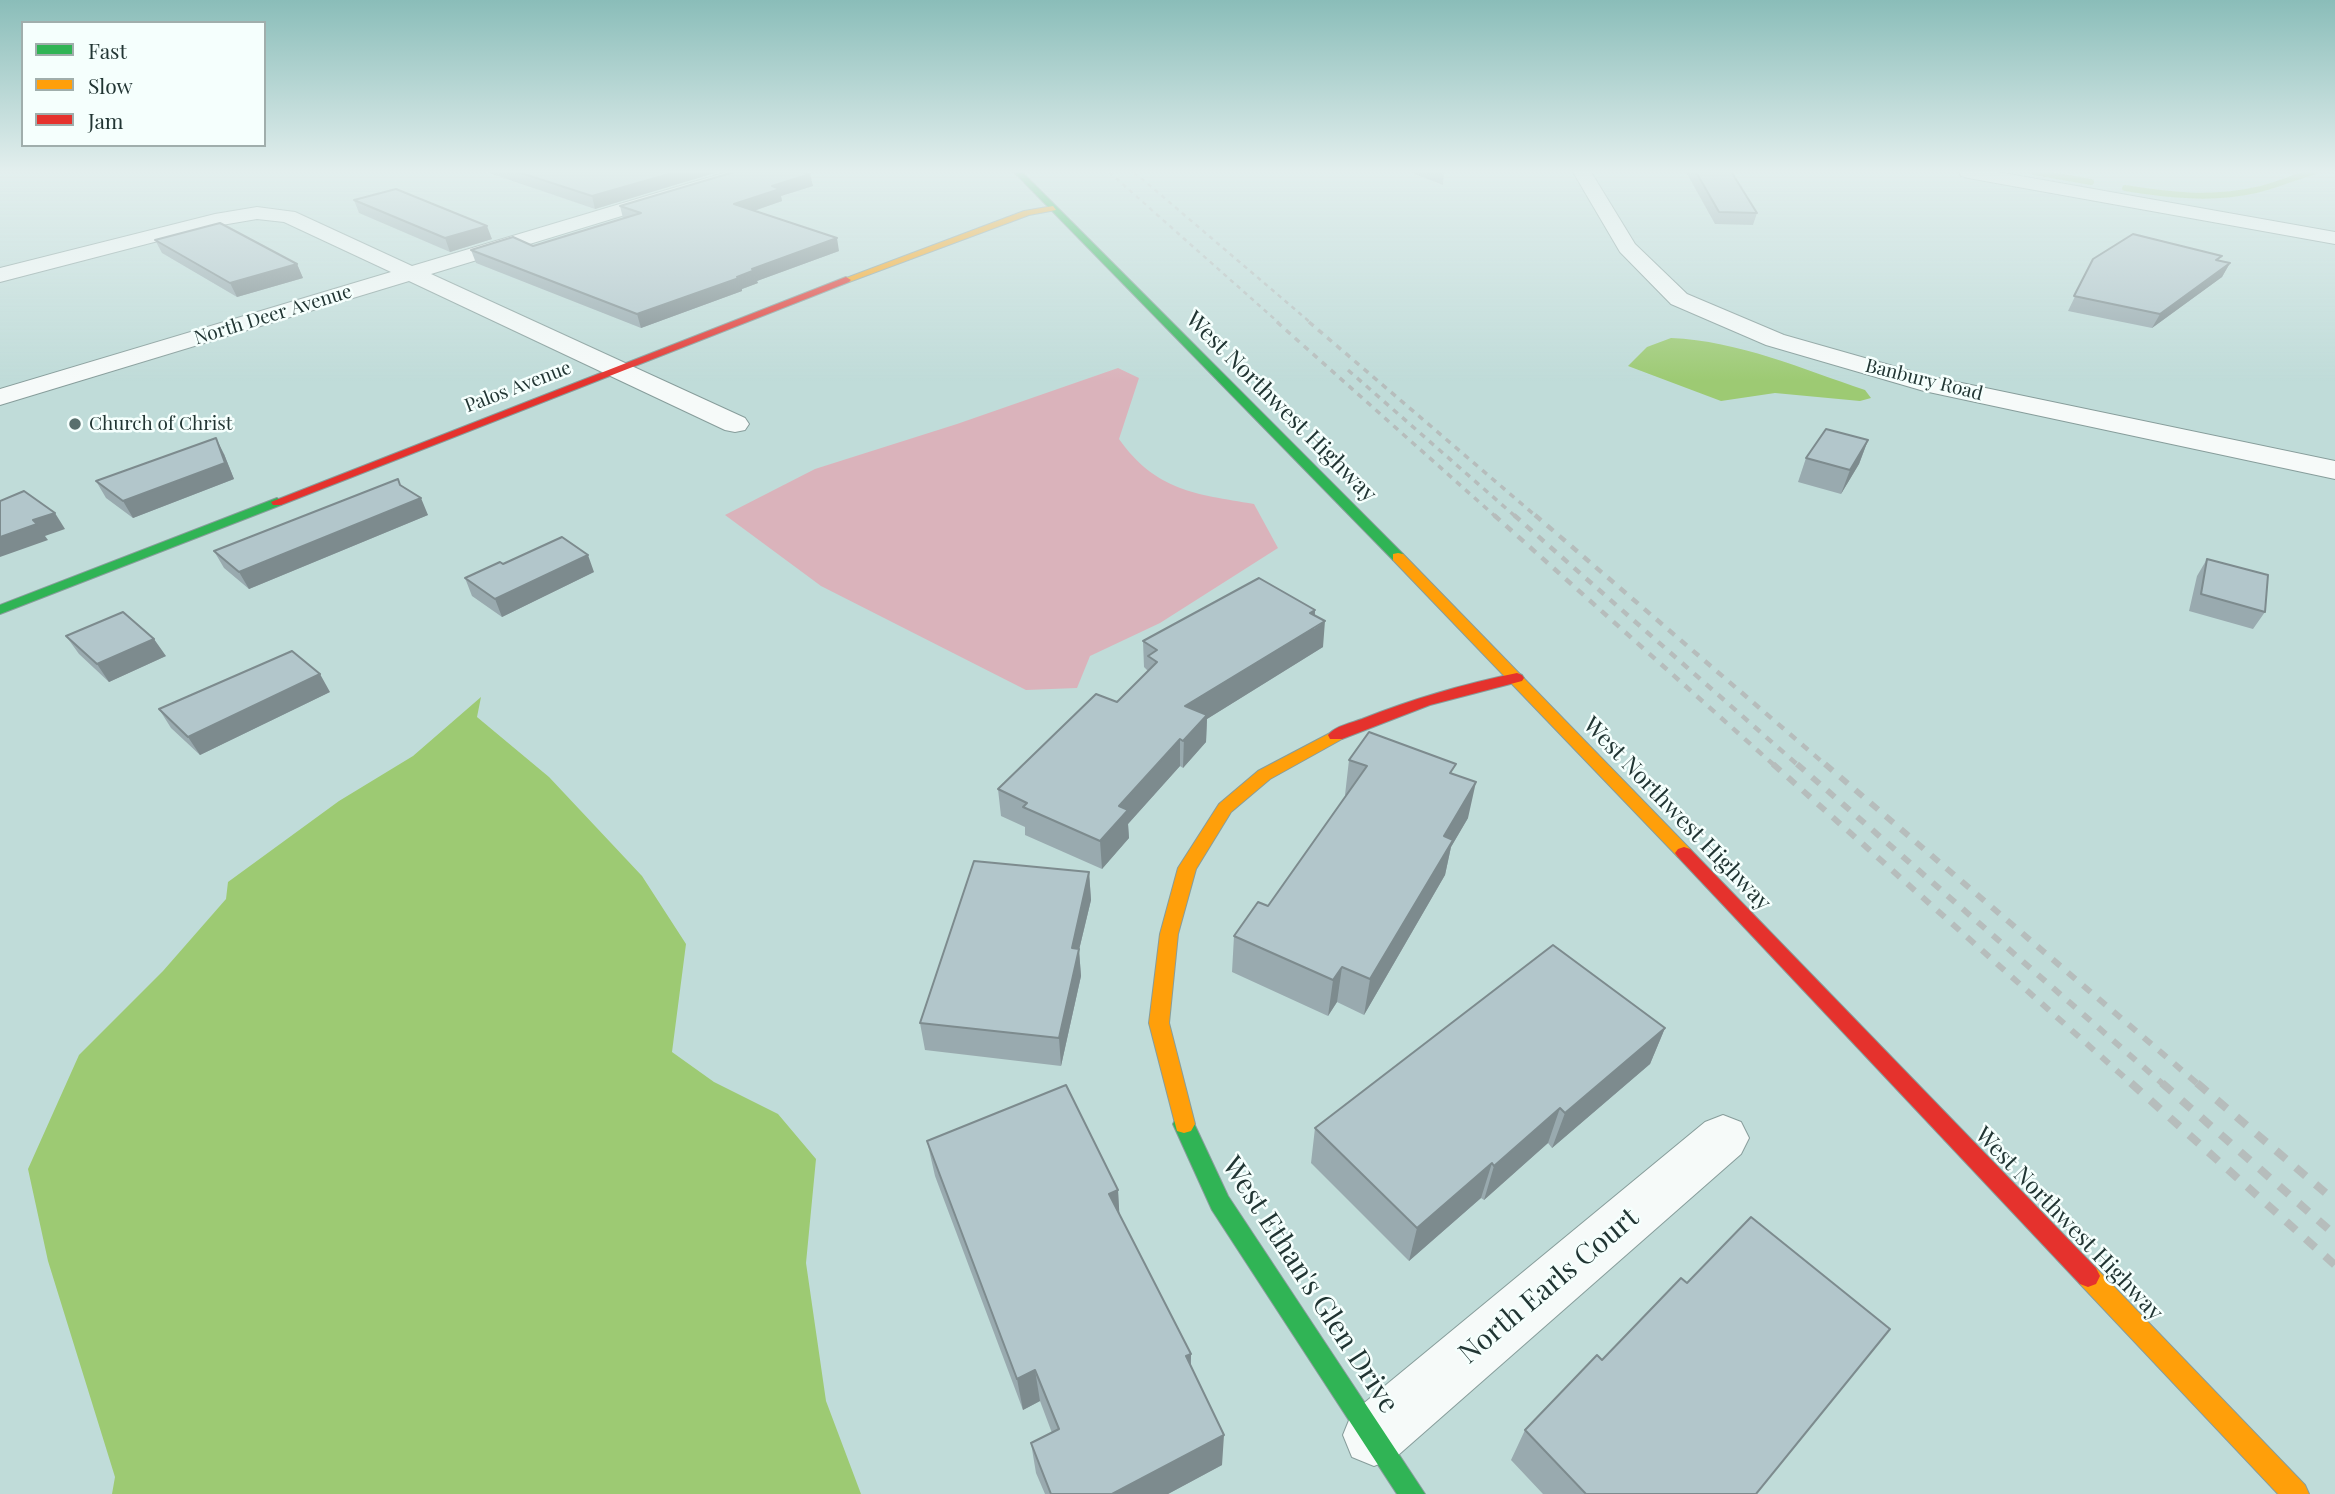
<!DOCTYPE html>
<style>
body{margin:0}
#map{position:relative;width:2335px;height:1494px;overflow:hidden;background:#c0dcd9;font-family:"Playfair Display",serif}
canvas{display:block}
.legend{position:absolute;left:21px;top:21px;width:245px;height:126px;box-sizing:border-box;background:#f5fffd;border:2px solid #a0aeac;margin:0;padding:9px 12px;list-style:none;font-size:21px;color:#213533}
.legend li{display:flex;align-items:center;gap:14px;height:35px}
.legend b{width:35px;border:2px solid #a0aeac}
</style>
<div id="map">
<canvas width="2335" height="1494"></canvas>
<ul class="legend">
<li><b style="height:9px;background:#30b455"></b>Fast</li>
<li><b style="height:9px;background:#ff9f0a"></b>Slow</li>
<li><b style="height:9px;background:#e5322d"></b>Jam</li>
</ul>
</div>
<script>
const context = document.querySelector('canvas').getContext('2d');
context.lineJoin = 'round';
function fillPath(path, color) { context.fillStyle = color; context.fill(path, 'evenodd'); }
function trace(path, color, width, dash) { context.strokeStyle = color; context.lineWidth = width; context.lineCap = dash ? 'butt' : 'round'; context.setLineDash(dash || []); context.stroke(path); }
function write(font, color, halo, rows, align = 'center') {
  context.font = font + ' "Playfair Display",serif'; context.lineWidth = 5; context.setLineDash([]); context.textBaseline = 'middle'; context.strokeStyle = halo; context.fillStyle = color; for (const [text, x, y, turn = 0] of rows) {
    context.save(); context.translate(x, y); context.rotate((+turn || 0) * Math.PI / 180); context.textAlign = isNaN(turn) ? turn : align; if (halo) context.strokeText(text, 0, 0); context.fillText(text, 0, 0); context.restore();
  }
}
const green = new Path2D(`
 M 1118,368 L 1139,378 L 1119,439 C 1156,491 1195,494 1254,504 L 1278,548 L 1160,623 L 1090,656 L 1077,688 L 1026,690 L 821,586 L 725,515 L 815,469 L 957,424 Z`);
const water = new Path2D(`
 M 1671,338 C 1739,341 1802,369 1865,390 L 1871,398 L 1860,401 L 1775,393 L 1721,401 L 1628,366 L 1647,347 Z
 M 481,697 L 477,717 L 549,777 L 642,876 L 686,944 L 672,1052 L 714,1082 L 778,1114 L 816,1159 L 806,1263 L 826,1401 L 861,1494 L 112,1494 L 115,1477 L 48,1261 L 28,1169 L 79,1055 L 163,971 L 226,899 L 228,882 L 339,801 L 413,756 Z`);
const stream = new Path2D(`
 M 2034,172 L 2091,182
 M 2125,188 C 2168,195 2212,200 2256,190 C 2275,186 2294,177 2313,172`);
const street = new Path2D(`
 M 727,172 L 755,172 L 753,176 L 431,274 L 745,418 L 749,424 L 745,430 L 735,432 L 725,430 L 409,281 L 0,405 L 0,389 L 391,272 L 284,222 L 257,219 L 216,226 L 0,282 L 0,268 L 215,214 L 257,207 L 295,212 L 412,266 Z
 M 1573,172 L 1591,172 L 1635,244 L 1687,294 L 1784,335 L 1928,376 L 2335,461 L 2335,479 L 1924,391 L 1766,345 L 1671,304 L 1620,252 Z
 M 1959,172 L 1998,172 L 2335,232 L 2335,244 L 1968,178 L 1961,176 Z
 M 1723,1115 L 1741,1122 L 1749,1138 L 1741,1154 L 1396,1457 L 1374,1466 L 1352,1457 L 1343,1435 L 1352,1413 L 1705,1122 Z`);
const fast = new Path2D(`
 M 1014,172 L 1022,172 L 1403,554 L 1403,560 L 1393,560 Z
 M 277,498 L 283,502 L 281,505 L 0,614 L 0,605 Z
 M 1184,1115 L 1191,1117 L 1228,1196 L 1425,1494 L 1397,1494 L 1212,1210 L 1173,1124 L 1177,1117 Z`);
const slow = new Path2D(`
 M 1053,206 L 1056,210 L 1029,215 L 849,282 L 841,280 L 1024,211 Z
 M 1398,553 L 1403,554 L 1690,849 L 1693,853 L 1690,857 L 1678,857 L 1393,560 L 1393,554 Z
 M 1336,730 L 1342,731 L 1344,735 L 1342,739 L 1270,779 L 1231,812 L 1196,869 L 1178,934 L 1169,1023 L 1195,1124 L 1191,1131 L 1184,1133 L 1177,1131 L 1149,1023 L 1160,934 L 1178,868 L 1219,804 L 1258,771 Z
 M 2088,1265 L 2096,1268 L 2305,1485 L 2309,1494 L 2278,1494 L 2080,1284 L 2076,1276 L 2080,1268 Z`);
const jam = new Path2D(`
 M 846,277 L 851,280 L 849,282 L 281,505 L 273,505 L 271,502 Z
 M 1517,673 L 1522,675 L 1524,678 L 1522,681 L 1430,705 L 1342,739 L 1330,739 L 1328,735 C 1335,726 1351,723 1362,719 C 1412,699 1464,684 1517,673 Z
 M 1684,847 L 1690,849 L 2096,1268 L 2100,1276 L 2096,1284 L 2088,1287 L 2080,1284 L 1678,857 L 1675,853 L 1678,849 Z`);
const railFar4 = new Path2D(`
 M 1109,172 L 1279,323
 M 1134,172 L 1311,323`);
const railFar3 = new Path2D(`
 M 1277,322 L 1496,517
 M 1309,322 L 1537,517
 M 1348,370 L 1516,517`);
const railFar2 = new Path2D(`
 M 1494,515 L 1775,766
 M 1514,515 L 1799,766
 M 1535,515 L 1827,766`);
const railFar1 = new Path2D(`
 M 1773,764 L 2133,1085
 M 1797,764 L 2164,1085
 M 1825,764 L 2199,1085`);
const rail = new Path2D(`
 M 2131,1083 L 2335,1265
 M 2162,1083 L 2335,1235
 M 2197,1083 L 2335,1201`);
const wall = new Path2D(`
 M 486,172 L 718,172 L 595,209 Z
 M 1409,172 L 1444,172 L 1443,185 Z
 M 1686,172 L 1730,172 L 1757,213 L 1753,225 L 1715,224 Z
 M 810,174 L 813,186 L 781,196 L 782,201 L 754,211 L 839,251 L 757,281 L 758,283 L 742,289 L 742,291 L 641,328 L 476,263 L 471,250 L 533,246 L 623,218 L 620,206 Z
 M 354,200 L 492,239 L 450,252 L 359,213 Z
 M 155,240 L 297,264 L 303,278 L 237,297 L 162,253 Z
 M 2093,259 L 2219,261 L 2230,263 L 2222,277 L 2152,328 L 2068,311 Z
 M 1868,440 L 1859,464 L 1841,494 L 1798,482 L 1806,458 Z
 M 224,454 L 234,479 L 133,518 L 106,498 L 96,481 Z
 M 400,485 L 428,515 L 249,589 L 224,568 L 214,551 Z
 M 2207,559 L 2265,612 L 2253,629 L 2189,611 L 2197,576 Z
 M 594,572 L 502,617 L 472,596 L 465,578 Z
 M 1315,610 L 1315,615 L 1323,647 L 1207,719 L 1206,742 L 1183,768 L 1180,766 L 1128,824 L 1129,838 L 1102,869 L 1025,835 L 1025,827 L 1001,816 L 998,789 L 1117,702 L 1148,671 L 1144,667 L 1143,641 Z
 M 66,636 L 166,656 L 109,682 L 79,654 Z
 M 330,692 L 200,755 L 171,728 L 159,709 Z
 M 1349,760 L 1454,774 L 1468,818 L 1451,847 L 1445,875 L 1364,1015 L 1337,1002 L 1328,1016 L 1232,972 L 1234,936 L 1268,906 L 1347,796 L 1345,795 Z
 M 1089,872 L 1091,900 L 1079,950 L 1081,976 L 1061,1066 L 925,1050 L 920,1023 Z
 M 1665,1028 L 1650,1064 L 1552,1148 L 1548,1143 L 1484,1200 L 1481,1198 L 1409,1261 L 1311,1163 L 1315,1128 Z
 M 927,1141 L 1118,1190 L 1119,1215 L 1191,1354 L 1191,1367 L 1222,1465 L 1168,1494 L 1045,1494 L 1036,1473 L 1031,1443 L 1052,1433 L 1040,1401 L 1023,1410 L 935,1176 Z
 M 1687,1283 L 1756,1494 L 1543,1494 L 1511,1460 L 1525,1430 Z`);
const shadedWall = new Path2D(`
 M 676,172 L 718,172 L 595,209 L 592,196 Z
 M 810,174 L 813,186 L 781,196 L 782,201 L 736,217 L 734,204 L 772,186 Z
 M 487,226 L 492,239 L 450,252 L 445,238 Z
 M 837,238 L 839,251 L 757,281 L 758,283 L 742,289 L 742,291 L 641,328 L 637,314 L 737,277 L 752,269 Z
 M 2230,263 L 2222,277 L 2152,328 L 2160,314 Z
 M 297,264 L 303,278 L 237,297 L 230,283 Z
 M 216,438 L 224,454 L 234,479 L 133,518 L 123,501 Z
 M 1868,440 L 1859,464 L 1841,494 L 1850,470 Z
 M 421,498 L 428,515 L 249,589 L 239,572 Z
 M 55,513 L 65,529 L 45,536 L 48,540 L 0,557 L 0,537 L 33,520 Z
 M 588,555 L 594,572 L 502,617 L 495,599 Z
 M 1315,610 L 1314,629 L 1325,621 L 1323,647 L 1207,719 L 1206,742 L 1183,768 L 1185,706 Z
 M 154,639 L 166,656 L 109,682 L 97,664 Z
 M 320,674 L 330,692 L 200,755 L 188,737 Z
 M 1180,739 L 1180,766 L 1128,824 L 1129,838 L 1102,869 L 1100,841 L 1119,806 Z
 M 1476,782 L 1468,818 L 1451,847 L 1445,875 L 1364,1015 L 1370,979 L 1444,836 Z
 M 1089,872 L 1091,900 L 1079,950 L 1081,976 L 1061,1066 L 1059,1038 L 1072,948 Z
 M 1342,967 L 1337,1002 L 1328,1016 L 1333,980 Z
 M 1665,1028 L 1650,1064 L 1552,1148 L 1565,1113 Z
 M 1560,1108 L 1548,1143 L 1484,1200 L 1494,1166 Z
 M 1492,1163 L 1481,1198 L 1409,1261 L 1417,1228 Z
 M 1118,1190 L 1120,1224 L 1109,1194 Z
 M 1191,1354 L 1190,1386 L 1186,1356 Z
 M 1035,1370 L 1040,1401 L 1023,1410 L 1017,1379 Z
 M 1224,1435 L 1222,1465 L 1168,1494 L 1112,1494 Z`);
const building = new Path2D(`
 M 518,172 L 676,172 L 592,196 Z
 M 734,172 L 802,172 L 810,174 L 772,186 L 780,189 L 734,204 L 837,238 L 752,269 L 755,270 L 737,277 L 739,278 L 637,314 L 471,250 L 513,237 L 533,246 L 641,213 L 620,206 Z
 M 1696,172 L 1730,172 L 1732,173 L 1757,213 L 1719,212 Z
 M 396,189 L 487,226 L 445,238 L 354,200 Z
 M 220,223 L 297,264 L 230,283 L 155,240 Z
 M 2133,234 L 2222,256 L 2216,260 L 2230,263 L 2160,314 L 2074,296 L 2093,259 Z
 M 1826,429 L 1868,440 L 1850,470 L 1806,458 Z
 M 216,438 L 225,463 L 123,501 L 96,481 Z
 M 398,479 L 400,485 L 421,498 L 239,572 L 214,551 Z
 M 24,491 L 55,513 L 33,520 L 37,524 L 0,537 L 0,501 Z
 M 562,537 L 588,555 L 495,599 L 465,578 L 500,562 L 503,564 Z
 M 2207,559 L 2268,575 L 2265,612 L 2201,594 Z
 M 1259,578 L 1315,610 L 1310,613 L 1325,621 L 1185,706 L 1207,715 L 1183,741 L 1180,739 L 1119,806 L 1128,810 L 1100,841 L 1023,807 L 1027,803 L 998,789 L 1096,694 L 1117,702 L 1157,662 L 1148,656 L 1157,650 L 1143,641 Z
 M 123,612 L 154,639 L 97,664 L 66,636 Z
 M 292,651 L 320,674 L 188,737 L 159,709 Z
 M 1369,732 L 1456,764 L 1450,773 L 1476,782 L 1444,836 L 1453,840 L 1370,979 L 1342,967 L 1333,980 L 1234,936 L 1258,902 L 1268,906 L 1367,766 L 1349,760 Z
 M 974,861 L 1089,872 L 1072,948 L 1079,949 L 1059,1038 L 920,1023 Z
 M 1553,945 L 1665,1028 L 1565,1113 L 1560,1108 L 1494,1166 L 1492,1163 L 1417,1228 L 1315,1128 Z
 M 1066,1085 L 1118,1190 L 1109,1194 L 1191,1354 L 1186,1356 L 1224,1435 L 1112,1494 L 1051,1494 L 1031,1443 L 1059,1429 L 1035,1370 L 1017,1379 L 927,1141 Z
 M 1751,1217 L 1890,1329 L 1756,1494 L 1586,1494 L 1525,1430 L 1597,1355 L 1602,1360 L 1681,1278 L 1687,1283 Z`);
const markers = [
 [75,424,7,"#596f6d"]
];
const farStreetnames = [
 ["North Deer Avenue",273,315,-17],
 ["Banbury Road",1924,380,14],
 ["Palos Avenue",518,387,-21]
];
const farPoinames = [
 ["Church of Christ",89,424]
];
const streetNames = [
 ["West Northwest Highway",1281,407,45],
 ["West Northwest Highway",1677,814,46],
 ["West Northwest Highway",2069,1224,46]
];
const nearStreetnames = [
 ["West Ethan's Glen Drive",1310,1285,57],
 ["North Earls Court",1549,1286,-40]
];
fillPath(green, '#dab3bb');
fillPath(water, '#9dca73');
trace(stream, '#9dca73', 6);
trace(street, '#879d9b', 2);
trace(fast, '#879d9b', 2);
trace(slow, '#879d9b', 2);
trace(jam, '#879d9b', 2);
fillPath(street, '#f6faf9');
fillPath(fast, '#30b455');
fillPath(slow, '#ff9f0a');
fillPath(jam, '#e5322d');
trace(railFar4, '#b6bdbc', 2.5, [4.5, 4.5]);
trace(railFar3, '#b6bdbc', 3.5, [6, 6]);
trace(railFar2, '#b6bdbc', 4.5, [8, 8]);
trace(railFar1, '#b6bdbc', 6, [10, 10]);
trace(rail, '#b6bdbc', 8, [13, 13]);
fillPath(wall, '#99aaaf');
fillPath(shadedWall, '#7d8b8e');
fillPath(building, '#b2c6cb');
trace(building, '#7d8b8e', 2);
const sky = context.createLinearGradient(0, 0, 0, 381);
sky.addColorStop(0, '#8abdb9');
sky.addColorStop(0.45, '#e3efee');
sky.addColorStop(1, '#e3efee00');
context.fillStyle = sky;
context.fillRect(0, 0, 2335, 381);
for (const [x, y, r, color] of markers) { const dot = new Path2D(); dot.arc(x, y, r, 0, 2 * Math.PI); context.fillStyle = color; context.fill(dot); trace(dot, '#f5fffd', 2.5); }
write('19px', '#213533', '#f5fffd', farStreetnames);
write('19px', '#213533', '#f5fffd', farPoinames, 'left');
write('23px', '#213533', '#f5fffd', streetNames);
write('28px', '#213533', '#f5fffd', nearStreetnames);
</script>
